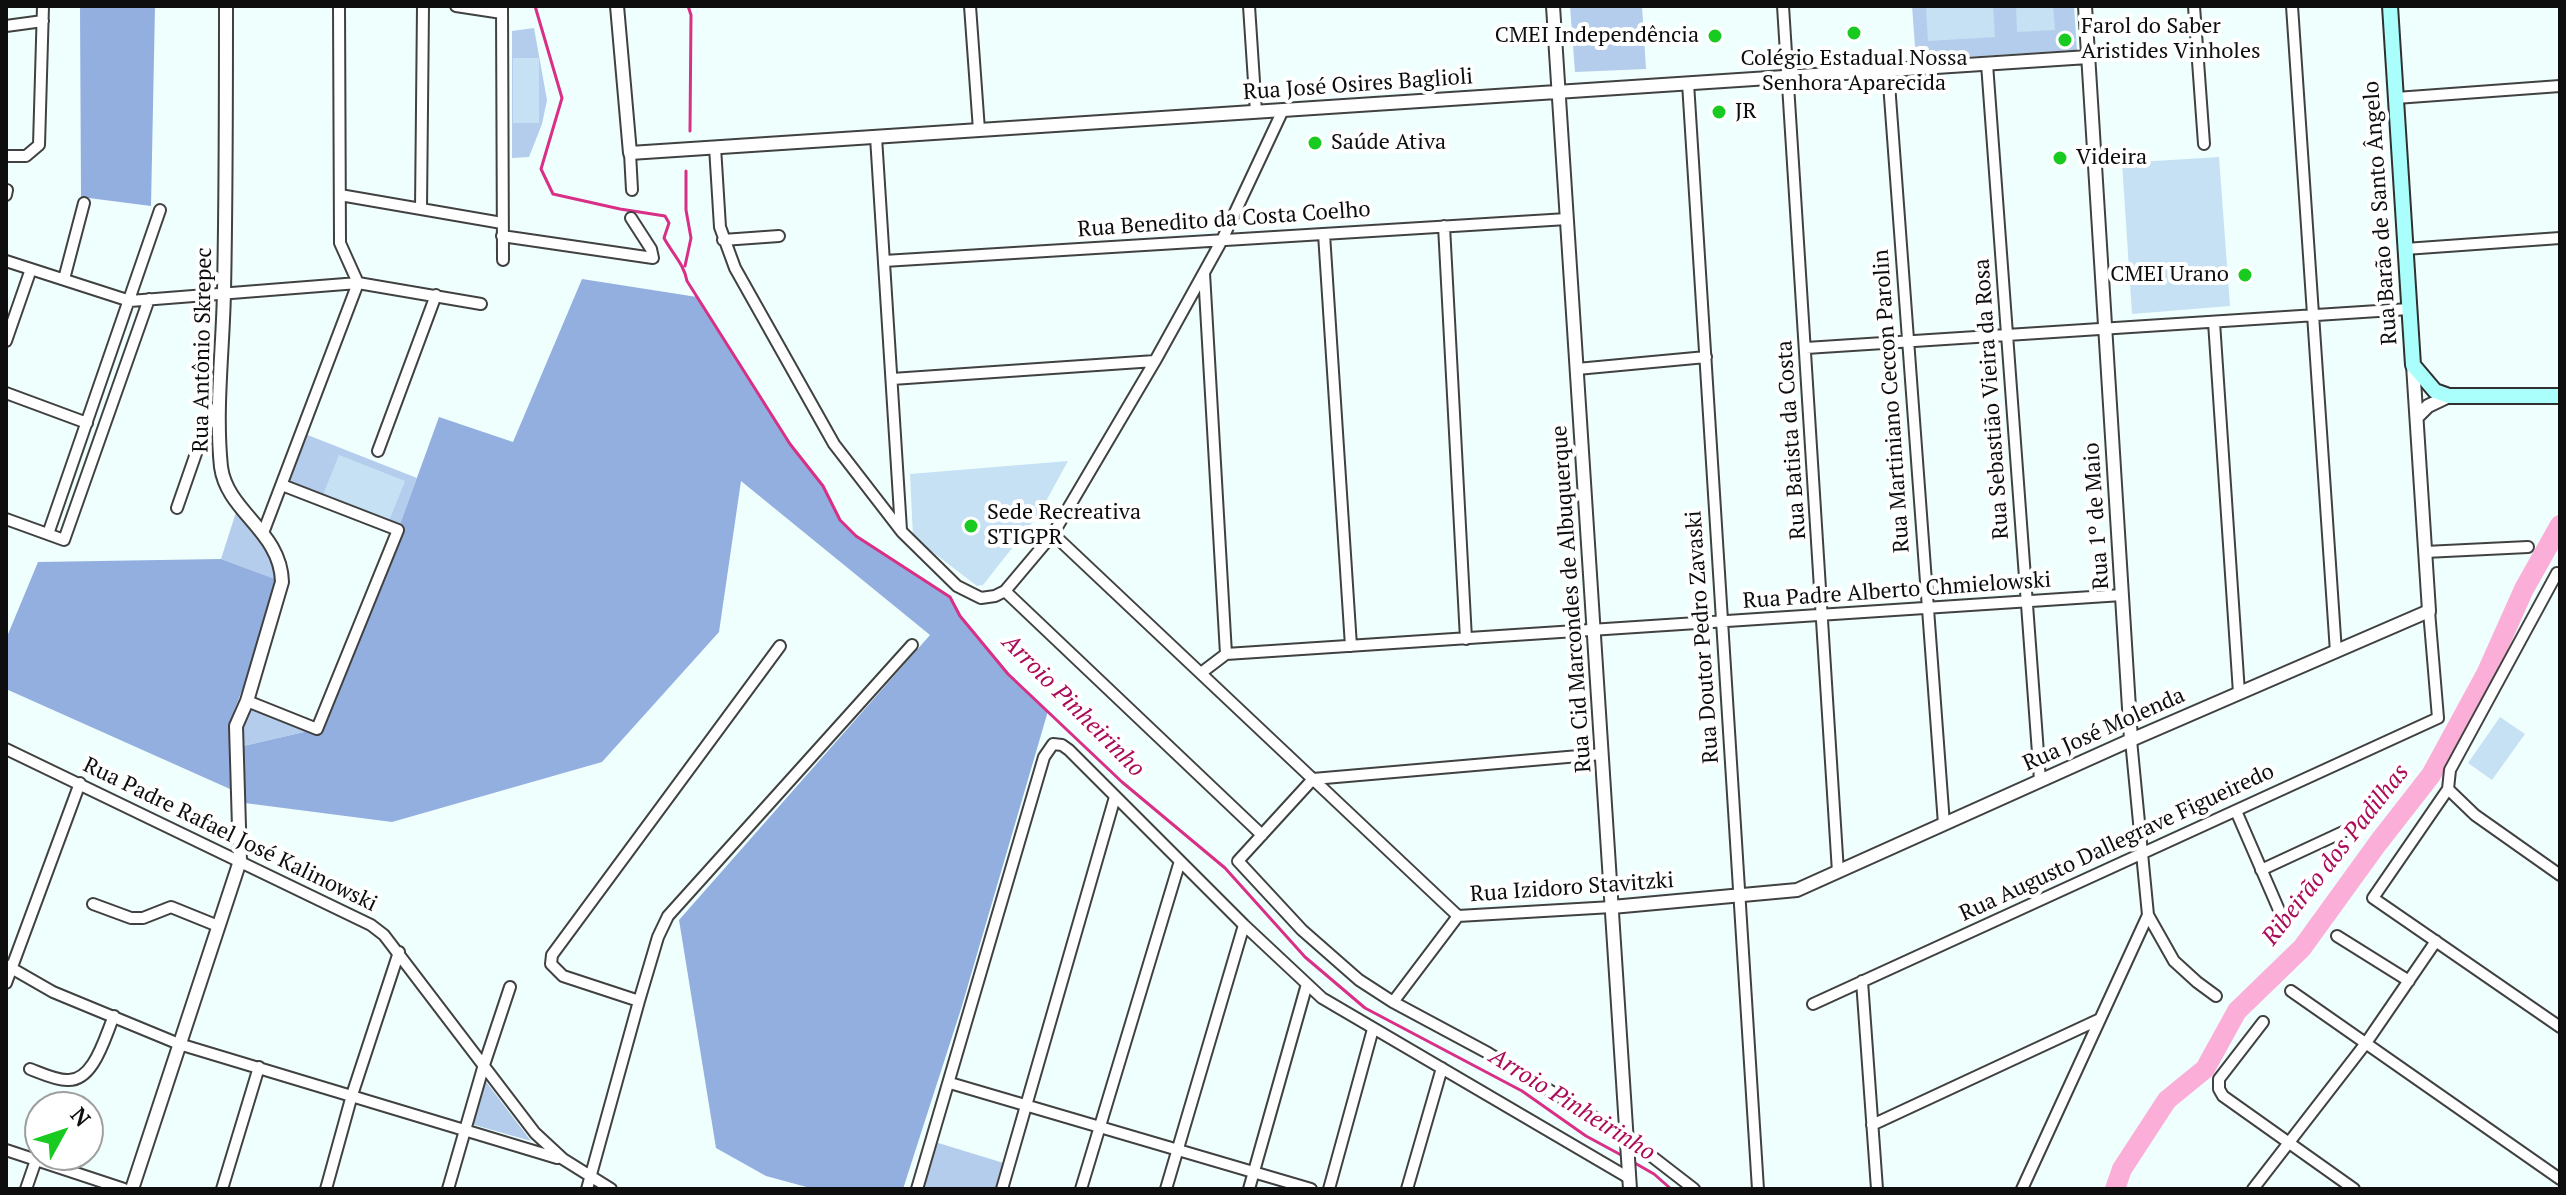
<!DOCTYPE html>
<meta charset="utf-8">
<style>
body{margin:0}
#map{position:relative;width:2566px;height:1195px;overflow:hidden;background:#effffd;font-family:"PT Serif",serif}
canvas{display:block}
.frame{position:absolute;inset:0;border:8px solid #0e0e0e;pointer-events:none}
.north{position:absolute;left:24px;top:1091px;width:80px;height:80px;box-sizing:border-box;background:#fff;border:2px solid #9f9f9f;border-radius:50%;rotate:50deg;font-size:22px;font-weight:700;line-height:32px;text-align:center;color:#0e0e0e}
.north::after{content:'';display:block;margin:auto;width:28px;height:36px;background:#19cb20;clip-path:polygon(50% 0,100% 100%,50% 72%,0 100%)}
</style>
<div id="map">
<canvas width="2566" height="1195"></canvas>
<div class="frame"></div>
<div class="north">N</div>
</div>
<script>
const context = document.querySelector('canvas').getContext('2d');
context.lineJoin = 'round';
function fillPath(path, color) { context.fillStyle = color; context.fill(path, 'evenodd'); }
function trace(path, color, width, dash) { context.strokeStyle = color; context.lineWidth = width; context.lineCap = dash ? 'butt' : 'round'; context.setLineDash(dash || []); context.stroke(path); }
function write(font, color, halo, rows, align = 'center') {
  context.font = font + ' "PT Serif",serif'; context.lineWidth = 8; context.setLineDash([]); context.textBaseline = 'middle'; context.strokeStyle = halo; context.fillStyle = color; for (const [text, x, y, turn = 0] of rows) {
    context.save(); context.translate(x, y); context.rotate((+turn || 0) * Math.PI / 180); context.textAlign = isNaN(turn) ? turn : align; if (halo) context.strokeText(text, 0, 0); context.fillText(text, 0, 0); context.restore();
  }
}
const green = new Path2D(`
 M 1570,6 L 1642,6 L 1646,69 L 1575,72 Z
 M 1912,6 L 2074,6 L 2077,50 L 1916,60 Z
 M 534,28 L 547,100 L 542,124 L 529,157 L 512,158 L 512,31 Z
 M 305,434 L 417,478 L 400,525 L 288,481 Z
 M 238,506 L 263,538 L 280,581 L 221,559 Z
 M 247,701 L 317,729 L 235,748 Z
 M 484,1079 L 531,1141 L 471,1124 Z
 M 935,1142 L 1007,1164 L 999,1189 L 922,1189 Z`);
const forest = new Path2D(`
 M 80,6 L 155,6 L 151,206 L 81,197 Z
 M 582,279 L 697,297 L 790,444 L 823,486 L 840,520 L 856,536 L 950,597 L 960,616 L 1008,674 L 1048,711 L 961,1009 L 903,1189 L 814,1189 L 766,1176 L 716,1148 L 679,920 L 930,635 L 741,481 L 719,632 L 602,762 L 392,822 L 237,802 L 235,748 L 317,729 L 398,530 L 439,417 L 513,442 Z
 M 221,559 L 275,579 L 256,654 L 229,724 L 230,789 L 6,689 L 6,639 L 38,562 Z`);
const pitch = new Path2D(`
 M 1926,6 L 1993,6 L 1995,37 L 1928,41 Z
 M 2016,6 L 2053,6 L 2055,30 L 2017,32 Z
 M 513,58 L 539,58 L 539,123 L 513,123 Z
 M 2219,157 L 2230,306 L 2132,314 L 2122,163 Z
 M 339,455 L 405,481 L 389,521 L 323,495 Z
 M 1068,461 L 1039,514 L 983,585 L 977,586 L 913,537 L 910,474 Z
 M 2500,717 L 2525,734 L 2492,780 L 2468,763 Z`);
const stream = new Path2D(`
 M 535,6 L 562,98 L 541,169 L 553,194 L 620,209 L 665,216 L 669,223 L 664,238 C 672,253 684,264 687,281 L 790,444 L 823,486 L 840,520 L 856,536 L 950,597 L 960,616 L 1008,674 L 1122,782 L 1225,868 L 1305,957 L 1365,1008 L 1522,1091 L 1586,1136 L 1623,1156
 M 688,6 L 691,15 L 690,131
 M 685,266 L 691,238 L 686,210 L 686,171
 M 1633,1162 L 1654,1174 L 1671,1189`);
const river = new Path2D(`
 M 2115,1189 L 2122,1169 L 2167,1100 L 2205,1069 L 2237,1011 L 2302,948 L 2378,843 L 2431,775 L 2486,674 L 2524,589 L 2560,525`);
const minor = new Path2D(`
 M 456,6 L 502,13
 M 502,6 L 503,260
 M 970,6 L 979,130
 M 1249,6 L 1256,112
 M 1783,6 L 1838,872
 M 2194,6 L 2204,144
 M 2292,6 L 2336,652
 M 6,26 L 43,21
 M 1987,64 L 2040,780
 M 1888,70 L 1944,824
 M 1688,83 L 1758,1189
 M 2396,98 L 2560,86
 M 876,137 L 901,530
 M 715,147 L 720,227 L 735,268 L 834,444 L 902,532 L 957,586 L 981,598 L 995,596 L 1005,591 L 1053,534 L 1155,361 L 1222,240 L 1283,110
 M 630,153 L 632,190
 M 6,156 L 26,156 L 39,145 L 43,6
 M 6,195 L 7,190
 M 340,195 L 502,223
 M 421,209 L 423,6
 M 1444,226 L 1466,639
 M 1324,234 L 1351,646
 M 502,236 L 653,258 L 651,249 L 631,218
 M 723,240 L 779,236
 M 2405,249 L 2560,238
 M 6,261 L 130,301 L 358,283 L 481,304
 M 884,261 L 1567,219
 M 1204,273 L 1226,654
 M 64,279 L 84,203
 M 2214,322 L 2239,693
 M 6,341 L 31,269
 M 1806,348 L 2409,309
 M 1577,369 L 1706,357
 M 892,379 L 1155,361
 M 6,393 L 87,423
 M 378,451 L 436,295
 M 177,508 L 201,439 L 218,405
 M 6,519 L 64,540 L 149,299
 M 263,533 L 358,283 L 340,243 L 339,6
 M 48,534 L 160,210
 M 1053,534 L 1458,916
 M 2425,552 L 2528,547
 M 2560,576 L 2557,573 L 2450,770 L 2448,789 L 2373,898 L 2560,1027
 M 1005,591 L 1262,835
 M 1201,673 L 1226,654 L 2122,595
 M 247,701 L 317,729 L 398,530 L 282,485
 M 2131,740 L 2148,915 L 2174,961 L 2197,982 L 2216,996
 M 6,749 L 371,925 L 384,935 L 535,1133 L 563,1159 L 611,1189
 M 1602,754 L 1313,779 L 1238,861 L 1302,930 L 1359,980 L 1393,1002 L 1488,1053 L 1628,1138 L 1694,1189
 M 2448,789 L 2475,815 L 2560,875
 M 2236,811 L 2282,917
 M 2261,870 L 2345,831
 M 93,904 L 131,918 L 143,918 L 171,907 L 218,926
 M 2337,936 L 2409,981
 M 6,965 L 53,992 L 179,1044 L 557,1158
 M 1862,981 L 1877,1189
 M 6,983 L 80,783
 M 2291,991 L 2560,1179
 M 639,1001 L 563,976 L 551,964 L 552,955 L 780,646
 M 1393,1002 L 1458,916 L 1612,907
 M 1813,1004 L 2438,718 L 2429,611
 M 2263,1022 L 2219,1079 L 2219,1089 L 2223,1096 L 2354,1189
 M 30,1069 C 41,1073 55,1080 67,1080 C 94,1082 105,1036 114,1016
 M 950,1083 L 1311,1189
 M 1872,1125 L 2100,1019
 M 6,1150 L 124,1189
 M 26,1189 L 36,1160
 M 222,1189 L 259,1067
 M 326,1189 L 352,1095 L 399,952
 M 448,1189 L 483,1068 L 510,987
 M 587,1189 L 639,1001 L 658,937 L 668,916 L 912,645
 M 917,1189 L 1044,757 L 1053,744 L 1062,745 L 1069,750 L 1244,925 L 1322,998 L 1629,1178
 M 1002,1189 L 1115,797
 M 1081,1189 L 1180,861
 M 1166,1189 L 1244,925
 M 1249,1189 L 1307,984
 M 1329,1189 L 1373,1029
 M 1407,1189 L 1442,1068
 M 2022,1189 L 2148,915
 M 2253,1189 L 2366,1043 L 2436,941`);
const tertiary = new Path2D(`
 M 617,6 L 630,153 L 2088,57
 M 1553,6 L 1630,1189
 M 2085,6 L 2131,740
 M 2417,417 L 2428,406 L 2449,396
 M 1612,907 L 1797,890 L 2131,740 L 2429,611 L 2413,365
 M 132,1189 L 240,861 L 236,726 L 247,701 L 282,582 C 281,531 227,512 221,467 C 215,409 223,349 224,291 C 226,196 226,101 226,6`);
const secondary = new Path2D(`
 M 2390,6 L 2413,365 L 2435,391 L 2449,396 L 2560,396`);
const markers = [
 [1854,33,8,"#19cb20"],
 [1715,36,8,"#19cb20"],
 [2065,40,8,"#19cb20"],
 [1719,112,8,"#19cb20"],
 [1315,143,8,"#19cb20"],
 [2060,158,8,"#19cb20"],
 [2245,275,8,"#19cb20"],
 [971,526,8,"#19cb20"]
];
const poiNames = [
 ["Farol do Saber",2081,27],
 ["Aristides Vinholes",2081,52],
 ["CMEI Independência",1699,36,"right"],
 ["Colégio Estadual Nossa",1854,59,"center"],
 ["Senhora Aparecida",1854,84,"center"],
 ["JR",1735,112],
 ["Saúde Ativa",1331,143],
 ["Videira",2076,158],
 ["CMEI Urano",2229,275,"right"],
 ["Sede Recreativa",987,513],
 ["STIGPR",987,538]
];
const streetNames = [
 ["Rua José Osires Baglioli",1358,85,-4],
 ["Rua Barão de Santo Ângelo",2381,213,-94],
 ["Rua Benedito da Costa Coelho",1224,220,-4],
 ["Rua Antônio Skrepec",203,350,-89],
 ["Rua Sebastião Vieira da Rosa",1992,399,-94],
 ["Rua Martiniano Ceccon Parolin",1892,401,-94],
 ["Rua Batista da Costa",1792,440,-94],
 ["Rua 1º de Maio",2097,516,-94],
 ["Rua Padre Alberto Chmielowski",1897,591,-4],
 ["Rua Cid Marcondes de Albuquerque",1572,599,-94],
 ["Rua Doutor Pedro Zavaski",1703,637,-94],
 ["Rua José Molenda",2104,730,-24],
 ["Rua Padre Rafael José Kalinowski",230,835,26],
 ["Rua Augusto Dallegrave Figueiredo",2117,843,-25],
 ["Rua Izidoro Stavitzki",1572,888,-4]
];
const waterNames = [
 ["Arroio Pinheirinho",1073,706,45],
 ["Ribeirão dos Padilhas",2336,855,-52],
 ["Arroio Pinheirinho",1572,1105,32]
];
fillPath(green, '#b5cded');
fillPath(forest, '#93afe0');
fillPath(pitch, '#c7e1f4');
trace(stream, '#d92f87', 3);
trace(river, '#fbafd8', 20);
trace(minor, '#414141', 14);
trace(tertiary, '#414141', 16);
trace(secondary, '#303030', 18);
trace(minor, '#fff', 10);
trace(tertiary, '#fff', 12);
trace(secondary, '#aafffd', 14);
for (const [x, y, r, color] of markers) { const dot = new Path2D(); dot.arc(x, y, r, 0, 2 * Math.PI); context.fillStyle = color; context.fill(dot); trace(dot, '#fff', 3); }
write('22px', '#0e0e0e', '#fff', poiNames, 'left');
write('22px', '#0e0e0e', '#fff', streetNames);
write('italic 24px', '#ab0c58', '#fff', waterNames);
</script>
